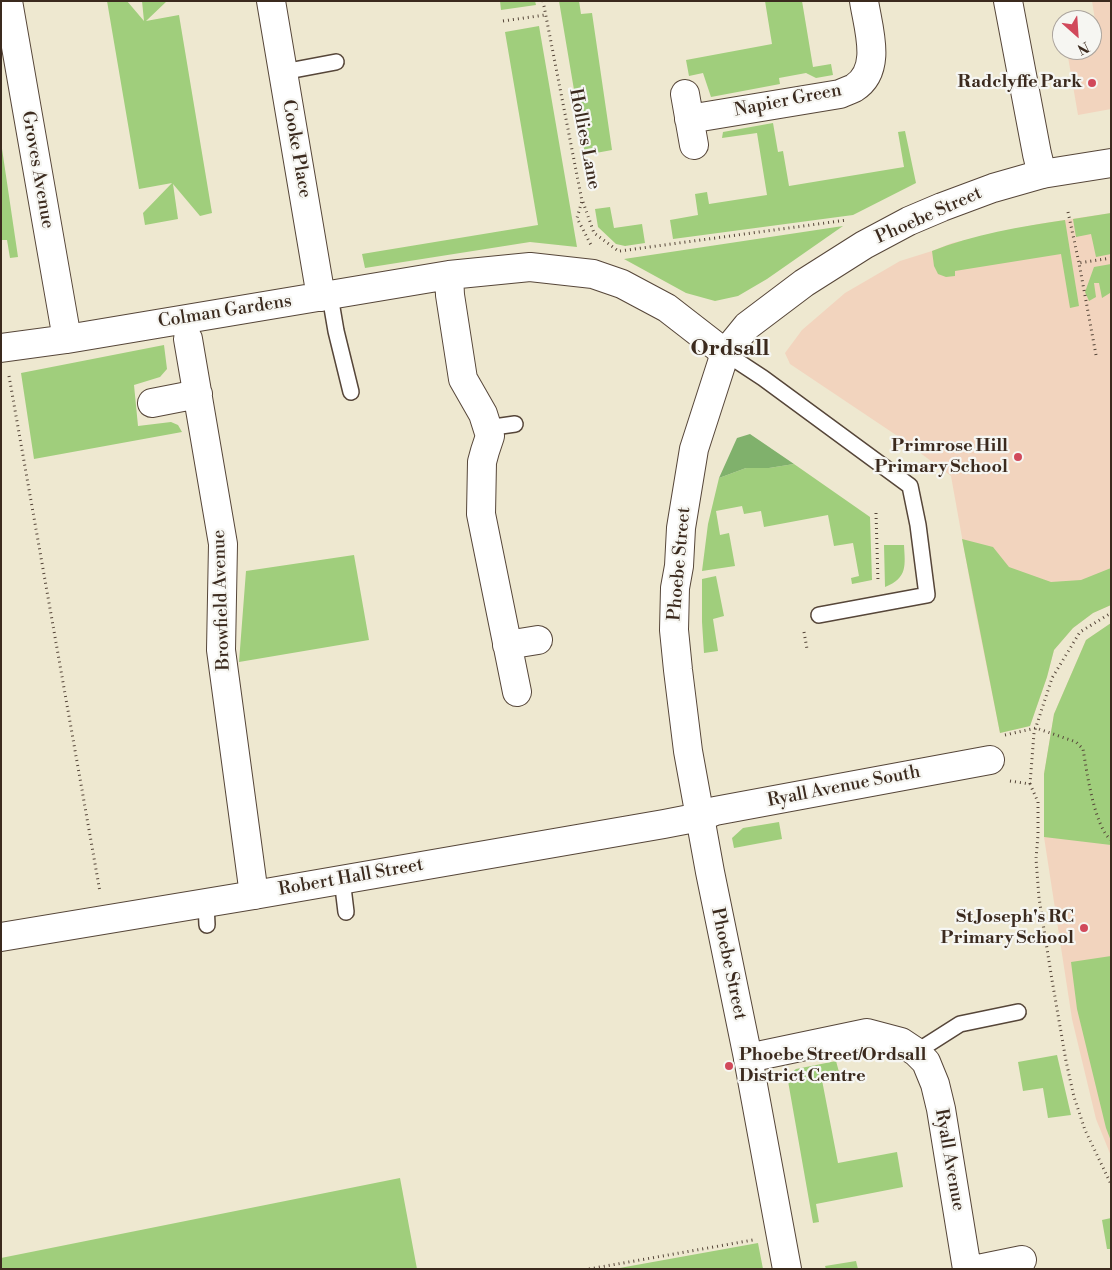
<!DOCTYPE html>
<style>
body{margin:0}
#map{position:relative;width:1112px;height:1270px;overflow:hidden;background:#eee8d0;font-family:"Libre Bodoni",serif}
canvas{display:block}
.frame{position:absolute;inset:0;border:2px solid #3b2a1e;pointer-events:none}
.north{position:absolute;left:1052px;top:10px;width:50px;height:50px;box-sizing:border-box;background:#f6f6f2;border:1px solid #aba49d;border-radius:50%;rotate:154deg;font-size:14px;font-weight:700;line-height:20px;text-align:center;color:#3b2a1e}
.north::after{content:'';display:block;margin:auto;width:18px;height:22px;background:#d1495b;clip-path:polygon(50% 0,100% 100%,50% 72%,0 100%)}
</style>
<div id="map">
<canvas width="1112" height="1270"></canvas>
<div class="frame"></div>
<div class="north">N</div>
</div>
<script>
const context = document.querySelector('canvas').getContext('2d');
context.lineJoin = 'round';
function fillPath(path, color) { context.fillStyle = color; context.fill(path, 'evenodd'); }
function trace(path, color, width, dash) { context.strokeStyle = color; context.lineWidth = width; context.lineCap = dash ? 'butt' : 'round'; context.setLineDash(dash || []); context.stroke(path); }
function write(font, color, halo, rows, align = 'center') {
  context.font = font + ' "Libre Bodoni",serif'; context.lineWidth = 4.5; context.setLineDash([]); context.textBaseline = 'middle'; context.strokeStyle = halo; context.fillStyle = color; for (const [text, x, y, turn = 0] of rows) {
    context.save(); context.translate(x, y); context.rotate((+turn || 0) * Math.PI / 180); context.textAlign = isNaN(turn) ? turn : align; if (halo) context.strokeText(text, 0, 0); context.fillText(text, 0, 0); context.restore();
  }
}
const built = new Path2D(`
 M 1092,1 L 1111,1 L 1111,109 L 1078,115 L 1067,51 L 1067,50 L 1092,50 L 1092,40 L 1098,39 Z
 M 1111,213 L 1111,605 L 1093,613 L 1073,628 L 1054,650 L 1047,677 L 1030,726 L 1000,733 L 973,599 L 951,476 L 899,437 L 790,364 L 785,353 L 802,330 L 845,293 L 900,261 L 932,251 L 952,243 L 1038,224 Z
 M 1111,623 L 1111,1156 L 1096,1119 L 1072,1019 L 1044,837 L 1044,774 L 1054,714 L 1086,640 Z`);
const green = new Path2D(`
 M 107,1 L 127,1 L 144,21 L 142,1 L 167,1 L 146,21 L 179,15 L 212,213 L 200,216 L 173,184 L 178,219 L 145,225 L 143,213 L 172,183 L 139,189 Z
 M 500,1 L 535,1 L 536,5 L 501,10 Z
 M 559,1 L 579,1 L 581,14 L 592,13 L 612,150 L 585,155 Z
 M 765,1 L 802,1 L 813,67 L 831,64 L 833,75 L 816,78 L 806,73 L 779,78 L 780,84 L 711,97 L 703,73 L 689,76 L 686,60 L 772,44 Z
 M 539,26 L 577,247 L 530,242 L 365,268 L 362,254 L 538,225 L 505,32 Z
 M 773,123 L 778,152 L 783,151 L 789,186 L 904,167 L 898,132 L 905,131 L 916,183 L 853,215 L 673,239 L 670,220 L 698,215 L 695,194 L 707,192 L 709,204 L 767,195 L 757,133 L 722,138 L 723,132 Z
 M 1,142 L 18,257 L 10,258 L 7,240 L 1,240 Z
 M 610,207 L 614,228 L 642,224 L 645,243 L 625,246 L 616,244 L 598,227 L 595,209 Z
 M 1111,213 L 1111,254 L 1096,257 L 1091,234 L 1076,237 L 1073,219 Z
 M 1065,220 L 1079,306 L 1070,308 L 1061,254 L 955,271 L 955,276 L 946,277 L 938,274 L 934,266 L 932,251 C 972,235 1022,226 1065,220 Z
 M 843,226 L 767,279 L 738,296 L 715,301 L 686,293 L 624,259 Z
 M 1111,264 L 1111,296 L 1110,293 L 1102,298 L 1099,283 L 1094,283 L 1096,297 L 1089,301 L 1085,292 L 1094,267 Z
 M 164,345 L 167,369 L 160,377 L 134,385 L 138,426 L 171,422 L 178,425 L 182,432 L 34,459 L 21,373 Z
 M 794,464 L 870,517 L 872,580 L 852,584 L 851,578 L 859,576 L 853,543 L 834,546 L 828,515 L 764,527 L 761,511 L 744,514 L 742,506 L 716,511 L 720,535 L 729,533 L 735,566 L 702,571 L 708,524 L 719,478 L 746,468 L 769,468 Z
 M 962,539 L 993,547 L 1009,567 L 1051,582 L 1081,580 L 1111,568 L 1111,605 L 1093,613 L 1073,628 L 1054,650 L 1047,677 L 1030,726 L 1000,733 Z
 M 884,545 L 904,545 C 905,565 908,578 885,587 Z
 M 354,555 L 369,640 L 239,662 L 246,571 Z
 M 716,576 L 724,616 L 713,619 L 718,651 L 704,653 L 702,622 L 702,579 Z
 M 1111,623 L 1111,845 L 1044,837 L 1044,774 L 1054,714 L 1086,640 Z
 M 779,822 L 782,839 L 734,848 L 732,838 L 743,828 Z
 M 1111,956 L 1111,1141 L 1106,1128 L 1077,1009 L 1071,962 Z
 M 1057,1055 L 1071,1115 L 1048,1118 L 1043,1088 L 1023,1091 L 1018,1062 Z
 M 836,1061 L 839,1072 L 821,1075 L 838,1163 L 897,1152 L 903,1187 L 816,1204 L 819,1222 L 813,1223 L 788,1081 L 790,1074 L 796,1069 Z
 M 400,1178 L 417,1269 L 1,1269 L 1,1258 Z
 M 1111,1218 L 1111,1249 L 1107,1249 L 1102,1220 Z
 M 758,1243 L 763,1269 L 614,1269 Z
 M 856,1261 L 858,1269 L 826,1269 L 825,1266 Z`);
const forest = new Path2D(`
 M 750,434 L 794,464 L 769,468 L 746,468 L 719,478 L 737,438 Z`);
const path = new Path2D(`
 M 543,1 L 582,201 L 577,218 L 591,245
 M 503,21 L 545,15
 M 583,202 L 594,233 L 617,250
 M 1068,212 L 1079,263
 M 620,251 L 847,220
 M 1096,355 L 1079,263 L 1111,258
 M 9,376 L 100,892
 M 876,513 L 878,582
 M 804,632 L 807,649
 M 1005,735 L 1036,728 L 1076,742 L 1083,749 C 1087,772 1094,826 1111,840
 M 1010,781 L 1030,784 L 1038,802 L 1038,835 L 1036,859 L 1039,898 L 1052,980 L 1066,1061 L 1074,1097 L 1085,1130 L 1111,1184
 M 1030,784 L 1034,733 L 1052,678 L 1080,632 L 1111,613
 M 589,1269 L 753,1240`);
const lane = new Path2D(`
 M 283,72 L 336,62
 M 330,296 L 336,331 L 351,392
 M 725,353 L 763,378 L 910,486 L 918,525 L 927,595 L 819,615
 M 487,428 L 515,424
 M 342,879 L 346,912
 M 206,903 L 207,925
 M 916,1052 L 960,1024 L 1018,1012`);
const street = new Path2D(`
 M 8,1 L 67,339
 M 271,1 L 321,297
 M 1008,1 L 1037,154 L 1042,174
 M 685,94 L 694,145
 M 689,119 L 840,94 C 844,92 850,90 854,88 C 883,70 868,28 864,1
 M 449,275 L 450,295 L 463,379 L 483,414 L 490,436 L 485,451 L 482,462 L 481,514 L 517,692
 M 188,339 L 223,544 L 221,650 L 254,895
 M 1,348 L 67,339 L 449,275 L 530,267 L 593,274 L 622,284 L 667,308 L 725,353
 M 152,403 L 198,394
 M 507,645 L 538,640
 M 700,817 L 715,811 L 990,760
 M 748,1058 L 867,1033 L 901,1042 L 916,1052 L 926,1062 L 935,1084 L 941,1109 L 967,1269
 M 978,1269 L 1022,1260`);
const secondary = new Path2D(`
 M 1,937 L 254,895 L 664,824 L 700,817
 M 787,1269 L 748,1058 L 710,872 L 688,751 L 678,670 L 674,630 L 675,588 L 679,566 L 681,528 L 694,449 L 725,353 L 747,326 L 804,283 L 864,245 L 909,221 L 942,207 L 993,188 L 1042,174 L 1111,163`);
const markers = [
 [1092,83,5,"#d1495b"],
 [1018,457,5,"#d1495b"],
 [1084,928,5,"#d1495b"],
 [729,1066,5,"#d1495b"]
];
const poiNames = [
 ["Radclyffe Park",1082,83],
 ["Primrose Hill",1008,447],
 ["Primary School",1008,468],
 ["St Joseph's RC",1074,918],
 ["Primary School",1074,939],
 ["Phoebe Street/Ordsall",739,1056,"left"],
 ["District Centre",739,1077,"left"]
];
const streetNames = [
 ["Napier Green",788,101,-11],
 ["Hollies Lane",584,139,79],
 ["Cooke Place",296,149,80],
 ["Groves Avenue",37,170,80],
 ["Phoebe Street",929,216,-24],
 ["Colman Gardens",225,312,-9],
 ["Phoebe Street",680,564,-85],
 ["Browfield Avenue",222,600,-92],
 ["Ryall Avenue South",844,787,-11],
 ["Robert Hall Street",351,878,-10],
 ["Phoebe Street",728,964,78],
 ["Ryall Avenue",949,1160,80]
];
const districtNames = [
 ["Ordsall",730,350]
];
fillPath(built, '#f2d4be');
fillPath(green, '#a0ce7c');
fillPath(forest, '#80b16c');
trace(lane, '#564639', 18);
trace(street, '#564639', 30);
trace(secondary, '#564639', 30);
trace(path, '#564639', 3, [1, 4]);
trace(lane, '#fff', 15);
trace(street, '#fff', 28);
trace(secondary, '#fff', 28);
for (const [x, y, r, color] of markers) { const dot = new Path2D(); dot.arc(x, y, r, 0, 2 * Math.PI); context.fillStyle = color; context.fill(dot); trace(dot, '#f6f6f2', 2); }
write('bold 18px', '#3b2a1e', '#f6f6f2', poiNames, 'right');
write('18px', '#3b2a1e', '#f6f6f2', streetNames);
write('bold 22px', '#3b2a1e', '#f6f6f2', districtNames);
</script>
